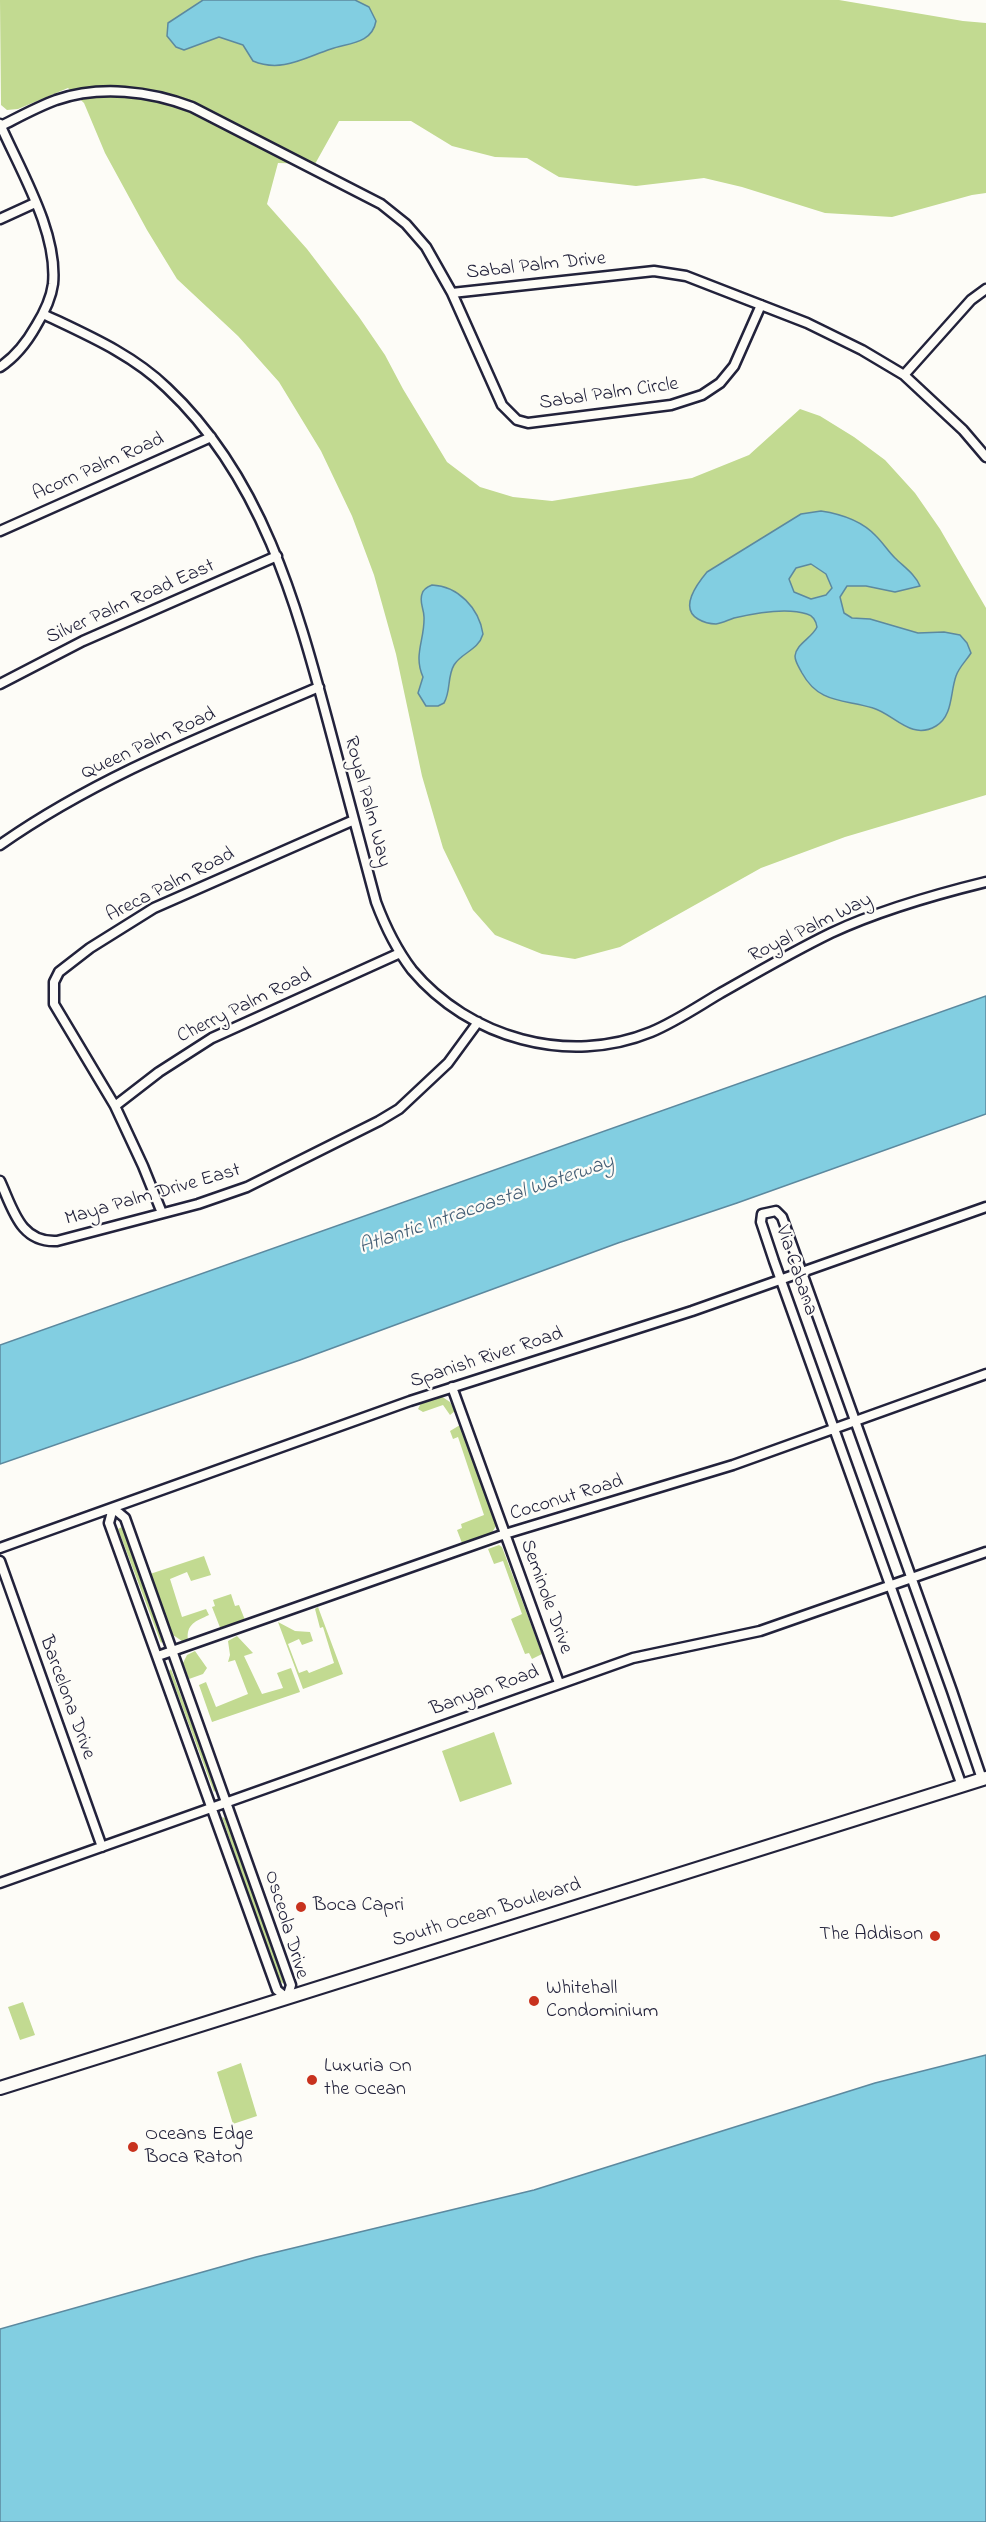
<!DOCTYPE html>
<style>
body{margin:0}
canvas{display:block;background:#fdfcf7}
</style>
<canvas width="986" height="2522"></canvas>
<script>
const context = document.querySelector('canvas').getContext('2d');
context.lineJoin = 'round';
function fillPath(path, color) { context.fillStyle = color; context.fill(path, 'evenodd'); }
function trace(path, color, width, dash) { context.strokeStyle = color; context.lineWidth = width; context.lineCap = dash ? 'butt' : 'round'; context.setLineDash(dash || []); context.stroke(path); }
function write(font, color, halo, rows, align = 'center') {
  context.font = font + ' "Indie Flower",sans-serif'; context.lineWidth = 4.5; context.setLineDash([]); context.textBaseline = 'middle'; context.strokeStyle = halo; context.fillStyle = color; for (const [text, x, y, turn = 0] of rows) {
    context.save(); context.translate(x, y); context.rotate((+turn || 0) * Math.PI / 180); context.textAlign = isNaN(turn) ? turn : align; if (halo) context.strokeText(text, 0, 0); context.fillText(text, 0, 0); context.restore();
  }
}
const green = new Path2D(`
 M 0,0 L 839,0 L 963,21 L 986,23 L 986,193 L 972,195 L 892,217 L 825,213 L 742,187 L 704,178 L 636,186 L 559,177 L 527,158 L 495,157 L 452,146 L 411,121 L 339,121 L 315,164 L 278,163 L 267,204 L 307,249 L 359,317 L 385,355 L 403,389 L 447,462 L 480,487 L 513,497 L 552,501 L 692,478 L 749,455 L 800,409 L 820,416 L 854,437 L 885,460 L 915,493 L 940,529 L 986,608 L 986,795 L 845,837 L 761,868 L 620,947 L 575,959 L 542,954 L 495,935 L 473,910 L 443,848 L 422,776 L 396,654 L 374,575 L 352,516 L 321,451 L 279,382 L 238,336 L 177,279 L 147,230 L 105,153 L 84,103 L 68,88 L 18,109 L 7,110 L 1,105 Z
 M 441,1396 L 450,1402 L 455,1411 L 450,1415 L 443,1405 L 423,1412 L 418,1409 L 421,1403 Z
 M 460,1425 L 496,1526 L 490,1536 L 465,1545 L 462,1543 L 457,1530 L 462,1528 L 461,1524 L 484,1515 L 458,1437 L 453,1439 L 450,1431 Z
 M 122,1527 L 163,1641 L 161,1643 L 118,1529 Z
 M 499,1545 L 502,1547 L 542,1654 L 532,1659 L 529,1653 L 525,1654 L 511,1619 L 522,1614 L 503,1561 L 494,1564 L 488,1549 Z
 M 204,1556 L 211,1575 L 191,1581 L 187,1572 L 170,1579 L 182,1617 L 206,1609 L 209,1615 C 196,1621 186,1624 188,1640 L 182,1641 L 173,1635 L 150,1574 Z
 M 231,1594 L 235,1606 L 239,1605 L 245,1620 L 221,1630 L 212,1607 L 215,1606 L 213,1600 Z
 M 318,1607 L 343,1674 L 303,1689 L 278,1622 L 295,1631 L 310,1632 L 313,1641 L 302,1645 L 299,1639 L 288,1644 L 299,1673 L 307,1670 L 309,1673 L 334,1663 L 323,1627 L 320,1628 L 315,1609 Z
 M 237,1636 L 253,1653 L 244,1656 L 262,1694 L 283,1688 L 277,1673 L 291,1668 L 300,1692 L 212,1722 L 199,1685 L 206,1682 L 216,1707 L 248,1694 L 235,1660 L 228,1662 L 230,1655 L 228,1641 Z
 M 195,1651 L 207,1668 L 203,1674 L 189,1679 L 183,1663 L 187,1655 Z
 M 171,1669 L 216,1789 L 214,1792 L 169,1671 Z
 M 494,1732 L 512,1784 L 460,1802 L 442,1751 Z
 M 222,1817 L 227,1819 L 284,1984 L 279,1981 Z
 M 23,2002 L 35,2035 L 20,2040 L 8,2007 Z
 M 241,2063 L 257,2116 L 233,2124 L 217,2072 Z`);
const water = new Path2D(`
 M 203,0 L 355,0 L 369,7 L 376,21 C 372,44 348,43 331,49 C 304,58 281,73 253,61 L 243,45 L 219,37 L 184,50 L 176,47 L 167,36 L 168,23 Z
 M 821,511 C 841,514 862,521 876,536 C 883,543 888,551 895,558 C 904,567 915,574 920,586 L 895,592 L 866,586 L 847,586 L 840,597 L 844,613 L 852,618 L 870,619 L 918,633 L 944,632 L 960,635 L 967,643 L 971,653 C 966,661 959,667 956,676 C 950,693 953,716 936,726 C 911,741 894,714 873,708 C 844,699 819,704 802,673 C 799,667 795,662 795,656 C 796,644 812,638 817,627 C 816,621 814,616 807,614 C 786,607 755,613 734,618 C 728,620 722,623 716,624 C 710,624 703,622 698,619 C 679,608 697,584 707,572 L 801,514 ZM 811,564 L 826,574 L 832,588 L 826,595 L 811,599 L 794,592 L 789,579 L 796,568 Z
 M 432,585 C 458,586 479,608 483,634 C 478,651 462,652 454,665 C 447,677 451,691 444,703 L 438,706 L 426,706 L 418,693 L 423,677 C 413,655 425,639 424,617 C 424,609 419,602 422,594 C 423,589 427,587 432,585 Z
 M 986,996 L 986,1114 L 737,1203 L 618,1243 L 300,1360 L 0,1464 L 0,1345 Z
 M 986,2055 L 986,2522 L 0,2522 L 0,2329 L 256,2257 L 534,2190 L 875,2083 Z`);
const street = new Path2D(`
 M 0,124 C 20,170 58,232 53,284 C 51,299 44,313 36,326 C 27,342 15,357 0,367
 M 1,126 C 19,117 37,107 56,100 C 100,85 150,91 192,107 L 381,204 L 406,224 L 426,247 L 452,293 L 502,405 L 517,420 L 528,423 L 671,405 L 702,395 L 720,383 L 734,366 L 761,305
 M 0,219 L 35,203
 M 452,293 L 654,271 L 686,276 L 807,323 L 862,350 L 904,375 L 963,430 L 986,457
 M 43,314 C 87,335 132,354 167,388 C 261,476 296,602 328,722 C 344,782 360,842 376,902 C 385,926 396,949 412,970 C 469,1038 568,1066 651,1032 C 675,1022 697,1007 719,994 C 756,973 792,952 831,933 C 880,910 933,895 986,882
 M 904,375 L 971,300 L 986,289
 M 0,531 L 211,437
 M 0,684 L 83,641 L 277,556
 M 0,845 C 98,776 209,734 319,687
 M 115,1106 L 159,1072 L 212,1038 L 400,953
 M 0,1181 C 13,1209 20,1243 57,1241 L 198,1204 L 247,1187 L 379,1121 L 399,1109 L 448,1063 L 478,1022
 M 162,1213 L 143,1166 L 115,1106 L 54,1004 L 54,982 L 59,972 L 90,948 L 154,908 L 354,820
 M 452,1387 L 559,1683
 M 113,1508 L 125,1518 L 291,1985 L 287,1998 L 277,1990 L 109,1523 Z
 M 0,1548 L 410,1401 L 692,1311 L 986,1207
 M 0,1561 L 102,1847
 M 158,1656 L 505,1534 L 733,1465 L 986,1374
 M 962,1786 L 774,1261 L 761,1222 L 762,1214 L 776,1211 L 782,1217 L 952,1691 L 982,1779
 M 0,1883 L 633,1658 L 760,1631 L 986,1552`);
const secondary = new Path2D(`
 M 0,2088 L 986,1778`);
const markers = [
 [301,1907,6,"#c8321e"],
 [935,1936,6,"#c8321e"],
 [534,2001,6,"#c8321e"],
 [312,2080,6,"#c8321e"],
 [133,2147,6,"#c8321e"]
];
const streetNames = [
 ["Sabal Palm Drive",536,267,-6],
 ["Sabal Palm Circle",609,395,-8],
 ["Acorn Palm Road",99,468,-24],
 ["Silver Palm Road East",131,603,-24],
 ["Queen Palm Road",149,745,-25],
 ["Royal Palm Way",366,802,75],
 ["Areca Palm Road",171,886,-27],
 ["Royal Palm Way",811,929,-26],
 ["Cherry Palm Road",245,1007,-26],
 ["Maya Palm Drive East",153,1196,-16],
 ["Via Cabana",795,1271,71],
 ["Spanish River Road",487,1359,-18],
 ["Coconut Road",567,1499,-17],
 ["Seminole Drive",545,1597,70],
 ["Banyan Road",485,1692,-20],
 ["Barcelona Drive",66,1698,70],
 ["South Ocean Boulevard",487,1914,-17],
 ["Osceola Drive",285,1925,73]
];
const poiNames = [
 ["Boca Capri",313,1907],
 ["The Addison",923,1936,"right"],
 ["Whitehall",546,1990],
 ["Condominium",546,2013],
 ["Luxuria On",324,2068],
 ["the Ocean",324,2091],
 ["Oceans Edge",145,2136],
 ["Boca Raton",145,2159]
];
const waterNames = [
 ["Atlantic Intracoastal Waterway",487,1206,-19]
];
fillPath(green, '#c2da91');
fillPath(water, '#82cee1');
trace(water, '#5c899f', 1.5);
trace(street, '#22223b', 13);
trace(secondary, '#22223b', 16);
trace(street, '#fdfcf7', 8);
trace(secondary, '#fdfcf7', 12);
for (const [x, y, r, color] of markers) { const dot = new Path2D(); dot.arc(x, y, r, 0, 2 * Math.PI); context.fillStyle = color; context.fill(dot); trace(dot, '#fdfcf7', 2); }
write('20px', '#22223b', '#fdfcf7', streetNames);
write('20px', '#22223b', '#fdfcf7', poiNames, 'left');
write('italic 21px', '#445e75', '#fdfcf7', waterNames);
</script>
